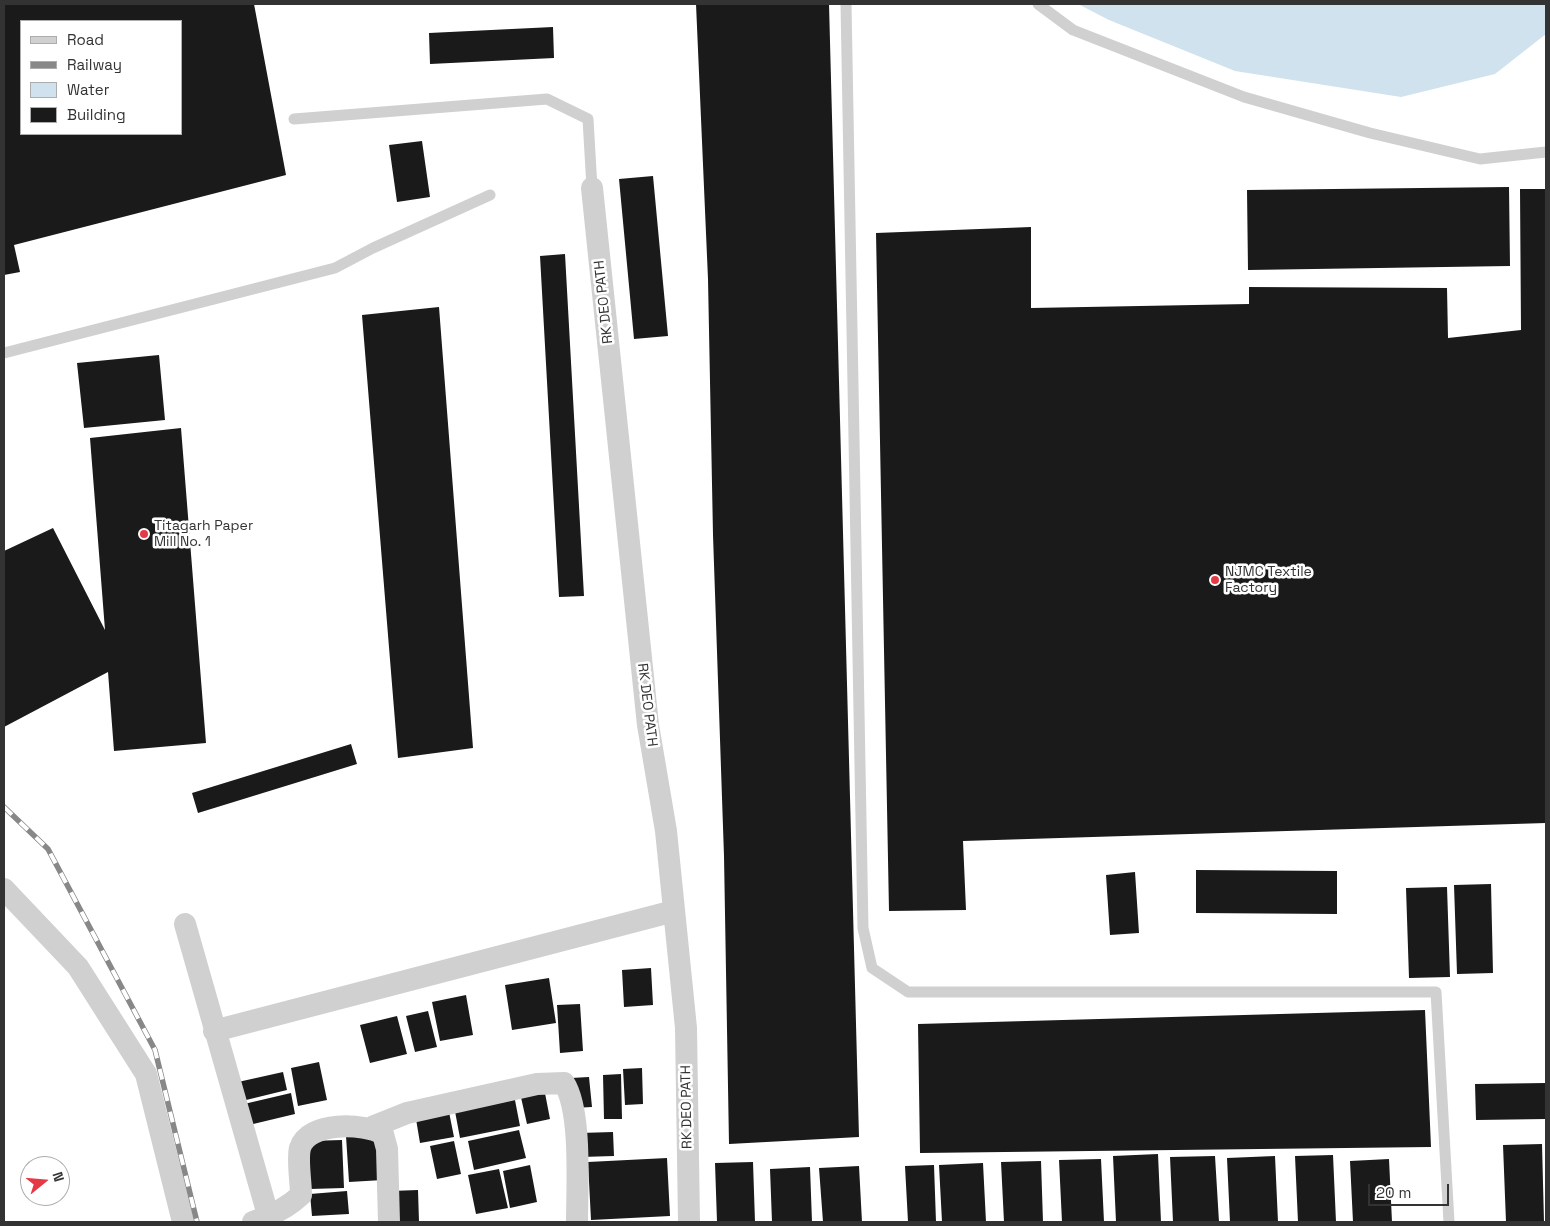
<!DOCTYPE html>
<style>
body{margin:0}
#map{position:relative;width:1550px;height:1226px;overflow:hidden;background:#fff;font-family:"Space Grotesk",sans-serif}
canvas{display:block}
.frame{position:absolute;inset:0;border:5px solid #333;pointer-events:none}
.legend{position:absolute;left:20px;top:20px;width:162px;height:115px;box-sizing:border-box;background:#fff;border:1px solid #adadad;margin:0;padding:6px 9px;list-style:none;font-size:15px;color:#333}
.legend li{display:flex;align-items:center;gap:10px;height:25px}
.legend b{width:25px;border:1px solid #adadad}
.north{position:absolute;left:20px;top:1156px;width:50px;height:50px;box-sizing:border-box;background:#fff;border:1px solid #adadad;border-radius:50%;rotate:73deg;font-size:14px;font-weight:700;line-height:20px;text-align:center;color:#333}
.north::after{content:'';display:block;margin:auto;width:18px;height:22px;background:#e63946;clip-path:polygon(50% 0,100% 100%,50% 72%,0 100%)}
.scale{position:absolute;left:1368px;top:1184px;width:81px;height:22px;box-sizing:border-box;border:2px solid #333;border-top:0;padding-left:6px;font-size:15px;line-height:18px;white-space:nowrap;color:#333;-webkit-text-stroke:4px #fff;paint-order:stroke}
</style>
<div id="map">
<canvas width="1550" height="1226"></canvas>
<div class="frame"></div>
<ul class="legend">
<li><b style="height:6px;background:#d0d0d0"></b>Road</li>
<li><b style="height:6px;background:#888"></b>Railway</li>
<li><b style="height:14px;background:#cfe2ee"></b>Water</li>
<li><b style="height:14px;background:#1a1a1a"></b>Building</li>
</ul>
<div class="north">N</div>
<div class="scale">20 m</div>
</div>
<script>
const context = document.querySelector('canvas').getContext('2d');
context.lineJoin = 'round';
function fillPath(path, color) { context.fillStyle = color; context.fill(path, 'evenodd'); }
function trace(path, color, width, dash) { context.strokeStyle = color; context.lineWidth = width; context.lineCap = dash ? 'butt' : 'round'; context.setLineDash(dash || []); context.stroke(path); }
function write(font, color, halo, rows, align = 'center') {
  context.font = font + ' "Space Grotesk",sans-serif'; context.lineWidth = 5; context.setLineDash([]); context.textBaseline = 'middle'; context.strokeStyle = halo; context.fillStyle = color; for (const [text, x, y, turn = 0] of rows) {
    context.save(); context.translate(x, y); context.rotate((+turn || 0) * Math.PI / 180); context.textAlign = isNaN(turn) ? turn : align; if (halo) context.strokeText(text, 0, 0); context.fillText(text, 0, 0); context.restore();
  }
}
const water = new Path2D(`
 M 1078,4 L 1546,4 L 1546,34 L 1495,74 L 1401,97 L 1235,71 L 1109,20 Z`);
const building = new Path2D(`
 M 4,4 L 254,4 L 286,175 L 14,245 L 20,272 L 4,275 ZM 21,21 L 181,21 L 181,134 L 21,134 Z
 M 696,4 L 829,4 L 859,1137 L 729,1144 L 724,856 L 713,535 L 708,279 Z
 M 553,27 L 554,58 L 430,64 L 429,33 Z
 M 422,141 L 430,197 L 397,202 L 389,145 Z
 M 653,176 L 668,336 L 634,339 L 619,179 Z
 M 1509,187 L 1510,266 L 1248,270 L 1247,190 Z
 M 1520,189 L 1546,189 L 1546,823 L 963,841 L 966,910 L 889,911 L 876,233 L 1031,227 L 1031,308 L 1249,304 L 1249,287 L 1447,288 L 1448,338 L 1521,330 Z
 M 565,254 L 584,596 L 559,597 L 540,256 Z
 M 439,307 L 473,748 L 398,758 L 362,315 Z
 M 159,355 L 165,420 L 84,428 L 77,363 Z
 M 181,428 L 206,743 L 114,751 L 108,672 L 4,727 L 4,551 L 53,528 L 105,630 L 90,438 Z
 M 351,744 L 357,764 L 198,813 L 192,793 Z
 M 1196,870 L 1337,871 L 1337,914 L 1196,913 Z
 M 1135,872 L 1139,933 L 1110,935 L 1106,875 Z
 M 1491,884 L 1493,973 L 1457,974 L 1454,885 Z
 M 1447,887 L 1450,977 L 1409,978 L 1406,888 Z
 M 651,968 L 653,1005 L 624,1007 L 622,970 Z
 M 549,978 L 556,1023 L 512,1030 L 505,985 Z
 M 466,995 L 473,1035 L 440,1041 L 432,1002 Z
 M 580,1004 L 583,1051 L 560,1053 L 557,1005 Z
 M 1425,1010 L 1431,1147 L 920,1153 L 918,1024 Z
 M 428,1011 L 437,1047 L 415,1052 L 406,1016 Z
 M 397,1016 L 407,1054 L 370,1063 L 360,1025 Z
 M 319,1062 L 327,1100 L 298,1106 L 291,1068 Z
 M 642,1068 L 643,1104 L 625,1105 L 623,1069 Z
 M 283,1072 L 287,1090 L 242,1101 L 238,1082 Z
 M 621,1074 L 622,1119 L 604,1119 L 603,1075 Z
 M 589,1077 L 592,1107 L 573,1108 L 571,1078 Z
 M 1546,1083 L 1546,1119 L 1476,1120 L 1475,1084 Z
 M 544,1088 L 550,1119 L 527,1124 L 520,1093 Z
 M 291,1093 L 295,1114 L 249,1125 L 244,1104 Z
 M 514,1095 L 520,1126 L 460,1138 L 454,1106 Z
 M 448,1107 L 454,1137 L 420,1143 L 415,1113 Z
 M 519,1130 L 526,1158 L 474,1170 L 468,1141 Z
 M 613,1132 L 614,1156 L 581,1157 L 580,1133 Z
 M 380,1134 L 383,1180 L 349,1182 L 346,1136 Z
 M 342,1140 L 344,1188 L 310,1189 L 308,1141 Z
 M 454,1141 L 461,1174 L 437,1179 L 430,1146 Z
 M 1542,1144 L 1544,1222 L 1506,1222 L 1503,1145 Z
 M 1158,1154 L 1161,1222 L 1116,1222 L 1113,1156 Z
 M 1333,1155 L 1336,1222 L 1298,1222 L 1295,1156 Z
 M 1215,1156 L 1219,1222 L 1173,1222 L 1170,1157 Z
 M 1275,1156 L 1278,1222 L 1230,1222 L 1227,1158 Z
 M 667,1158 L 670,1216 L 591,1220 L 588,1162 Z
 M 1101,1159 L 1104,1222 L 1062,1222 L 1059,1160 Z
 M 1389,1159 L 1392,1222 L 1353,1222 L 1350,1161 Z
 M 1041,1161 L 1043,1222 L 1004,1222 L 1001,1162 Z
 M 753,1162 L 755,1222 L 717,1222 L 715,1163 Z
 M 983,1163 L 986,1222 L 942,1222 L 939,1165 Z
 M 530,1165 L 537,1202 L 510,1208 L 503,1171 Z
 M 934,1165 L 936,1222 L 908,1222 L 905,1166 Z
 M 859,1166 L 862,1222 L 823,1222 L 819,1168 Z
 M 810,1167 L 812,1222 L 772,1222 L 770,1169 Z
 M 499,1169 L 508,1208 L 476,1214 L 468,1175 Z
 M 418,1190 L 419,1222 L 393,1222 L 391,1191 Z
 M 347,1191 L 349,1214 L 312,1216 L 310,1194 Z`);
const lane = new Path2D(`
 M 846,4 L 863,928 L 872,968 L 908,992 L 1436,992 L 1449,1222
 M 1038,4 L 1073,30 L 1244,97 L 1370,133 L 1480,159 L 1546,152
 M 294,119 L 547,99 L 588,119 L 592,188
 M 4,353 L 335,268 L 373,248 L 490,195`);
const street = new Path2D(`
 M 592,188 L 648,725 L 666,831 L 686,1028 L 689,1222
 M 4,889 L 78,967 L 146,1074 L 183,1222
 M 185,924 L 270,1222
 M 214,1031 L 674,911
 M 372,1127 L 407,1113 L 537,1084 L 564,1083 C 582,1111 577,1188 577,1222
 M 253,1222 C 271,1216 287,1208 301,1195 C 301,1182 297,1159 300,1148 C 308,1121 364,1123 383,1134 L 387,1149 L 389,1222`);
const rail = new Path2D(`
 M 4,807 L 48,849 L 155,1050 L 197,1222`);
const markers = [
 [144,534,5,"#e63946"],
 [1215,580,5,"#e63946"]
];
const streetNames = [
 ["RK DEO PATH",604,302,-96],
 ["RK DEO PATH",647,705,83],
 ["RK DEO PATH",687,1107,-91]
];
const poiNames = [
 ["Titagarh Paper",154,526],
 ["Mill No. 1",154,542],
 ["NJMC Textile",1225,572],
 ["Factory",1225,588]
];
fillPath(water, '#cfe2ee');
fillPath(building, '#1a1a1a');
trace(lane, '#d0d0d0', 11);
trace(street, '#d0d0d0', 22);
trace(rail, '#888', 5.5);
trace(rail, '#fff', 4, [11]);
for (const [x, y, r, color] of markers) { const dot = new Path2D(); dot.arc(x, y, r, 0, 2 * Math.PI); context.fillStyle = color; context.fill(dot); trace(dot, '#fff', 2); }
write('14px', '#333', '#fff', streetNames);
write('14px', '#333', '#fff', poiNames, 'left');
</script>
